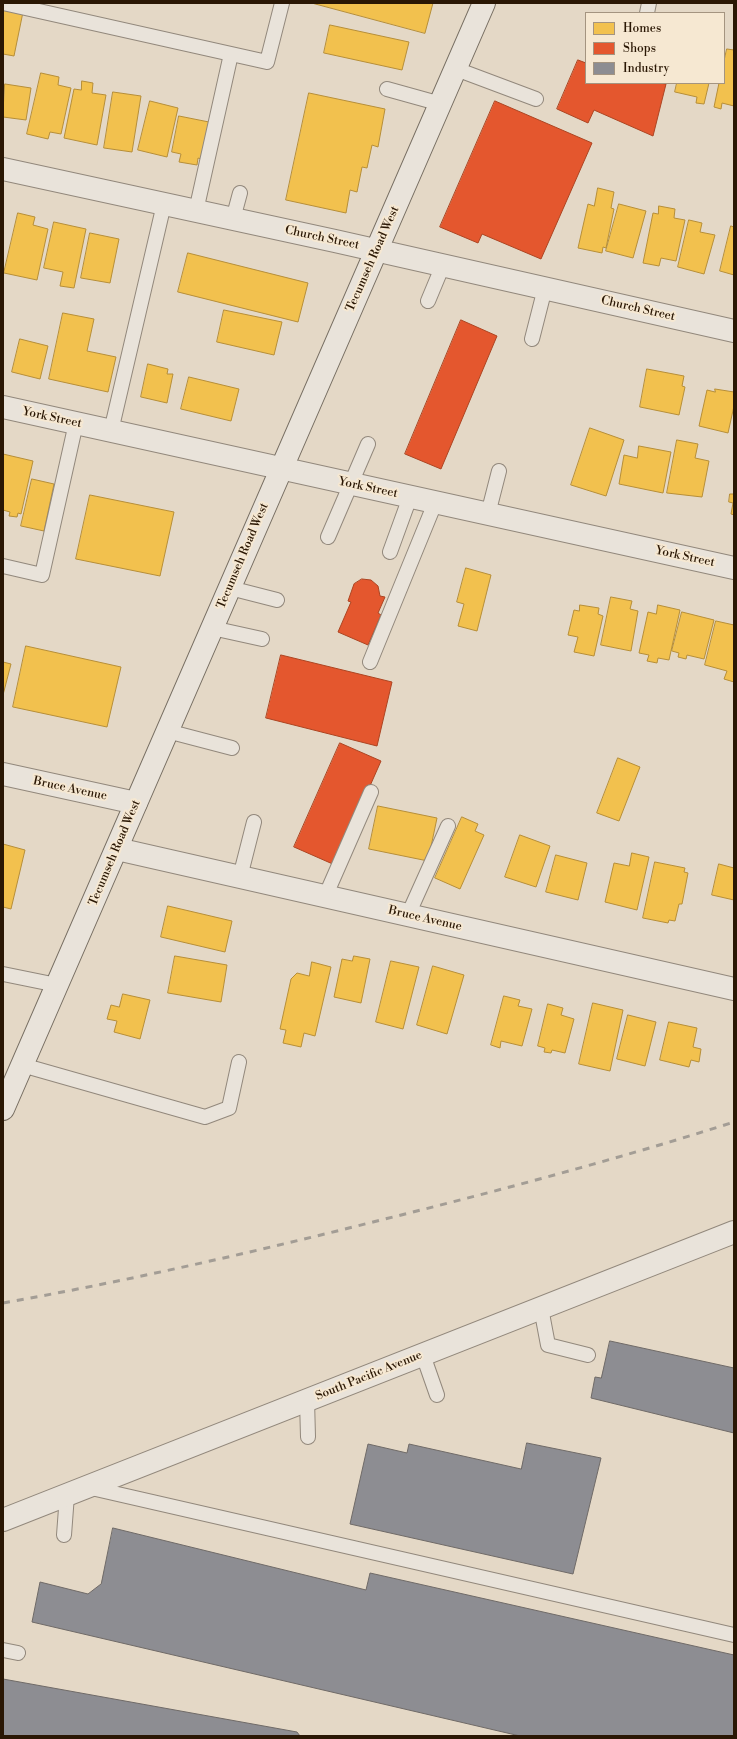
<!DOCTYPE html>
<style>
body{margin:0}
#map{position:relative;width:737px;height:1739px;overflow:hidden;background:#e4d8c6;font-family:"Libre Bodoni",serif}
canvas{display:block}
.frame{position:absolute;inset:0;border:4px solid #2a1704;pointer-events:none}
.legend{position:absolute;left:585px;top:12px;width:140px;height:72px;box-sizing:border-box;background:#f6e8d2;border:1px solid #a49480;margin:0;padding:5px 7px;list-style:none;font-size:12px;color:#2a1704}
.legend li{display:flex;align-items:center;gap:8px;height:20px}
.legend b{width:20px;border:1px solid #a49480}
</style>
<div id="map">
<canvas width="737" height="1739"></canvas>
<div class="frame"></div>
<ul class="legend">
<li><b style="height:11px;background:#f2c14e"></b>Homes</li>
<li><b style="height:11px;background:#e4572e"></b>Shops</li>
<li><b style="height:11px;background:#8d8d92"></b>Industry</li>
</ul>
</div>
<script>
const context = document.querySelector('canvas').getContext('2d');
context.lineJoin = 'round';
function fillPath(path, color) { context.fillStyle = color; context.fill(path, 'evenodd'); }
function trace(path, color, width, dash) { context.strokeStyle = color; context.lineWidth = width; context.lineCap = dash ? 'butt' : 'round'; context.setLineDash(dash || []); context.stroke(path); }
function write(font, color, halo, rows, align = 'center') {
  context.font = font + ' "Libre Bodoni",serif'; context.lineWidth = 4; context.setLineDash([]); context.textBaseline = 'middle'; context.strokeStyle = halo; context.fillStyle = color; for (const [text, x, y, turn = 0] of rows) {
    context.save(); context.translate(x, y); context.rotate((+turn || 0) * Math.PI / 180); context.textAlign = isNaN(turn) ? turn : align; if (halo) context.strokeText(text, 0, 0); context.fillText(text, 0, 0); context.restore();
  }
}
const homes = new Path2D(`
 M 312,3 L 433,3 L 425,33 Z
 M 3,9 L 23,12 L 14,56 L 3,54 Z
 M 330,25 L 409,42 L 402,70 L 324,53 Z
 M 727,49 L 734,50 L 734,106 L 722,103 L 721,109 L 714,107 L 719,83 L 724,83 L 724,61 Z
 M 41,73 L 59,77 L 58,85 L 71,88 L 61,134 L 50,132 L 48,139 L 27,134 Z
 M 82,81 L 93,83 L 92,93 L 106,95 L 97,145 L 64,138 L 74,89 L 81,90 Z
 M 677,83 L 709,83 L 704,104 L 696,103 L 697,97 L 675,92 Z
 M 5,84 L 31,88 L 26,120 L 3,117 Z
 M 113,92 L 141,96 L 132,152 L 104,148 Z
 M 309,93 L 385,109 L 378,147 L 372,145 L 367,168 L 362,167 L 357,192 L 350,190 L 346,213 L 286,200 Z
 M 150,101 L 178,108 L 167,157 L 138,150 Z
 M 179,116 L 209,122 L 201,159 L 198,158 L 197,165 L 179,162 L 181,154 L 172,152 Z
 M 598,188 L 614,192 L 611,208 L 614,209 L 606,248 L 603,247 L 602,253 L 578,248 L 588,204 L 594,206 Z
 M 619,204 L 646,211 L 633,258 L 606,251 Z
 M 659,206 L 675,209 L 674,218 L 685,220 L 676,261 L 661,258 L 659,266 L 643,263 L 653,213 L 658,214 Z
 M 18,213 L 35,217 L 33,225 L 48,229 L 37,280 L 4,273 Z
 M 689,220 L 702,223 L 700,232 L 715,235 L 704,274 L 678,267 Z
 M 54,222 L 86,229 L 74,288 L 60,286 L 63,272 L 44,268 Z
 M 731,226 L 734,227 L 734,275 L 720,271 Z
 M 90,233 L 119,239 L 110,283 L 81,278 Z
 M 188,253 L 308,283 L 298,322 L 178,292 Z
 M 224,310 L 282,322 L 274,355 L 217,342 Z
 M 63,313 L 94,319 L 87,351 L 116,357 L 108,392 L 49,379 Z
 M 20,339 L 48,346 L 40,379 L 12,372 Z
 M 148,364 L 168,369 L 167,374 L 173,374 L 167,403 L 141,397 Z
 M 647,369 L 684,376 L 682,386 L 685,387 L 679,415 L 640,407 Z
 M 189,377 L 239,389 L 231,421 L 181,409 Z
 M 715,389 L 734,392 L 734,406 L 728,433 L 699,426 L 707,390 L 715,392 Z
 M 590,428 L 624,440 L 606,496 L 571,485 Z
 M 677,440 L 698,444 L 695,458 L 709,461 L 702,497 L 667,493 Z
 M 639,446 L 671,452 L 663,493 L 619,484 L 624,455 L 637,458 Z
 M 3,454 L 33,461 L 21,514 L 18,513 L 17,517 L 9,516 L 10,512 L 3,510 Z
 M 32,479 L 54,484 L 44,531 L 21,526 Z
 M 730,494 L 734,494 L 734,515 L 731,514 L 733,503 L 729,502 Z
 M 90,495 L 174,512 L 160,576 L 76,559 Z
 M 466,568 L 491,575 L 477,631 L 458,626 L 464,604 L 457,602 Z
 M 611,597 L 632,601 L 630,609 L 638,611 L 631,651 L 601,645 Z
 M 580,605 L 599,608 L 598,614 L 603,616 L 594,656 L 574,652 L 578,637 L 568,635 L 574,610 L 579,611 Z
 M 658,605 L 680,610 L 669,660 L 658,658 L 657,663 L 647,661 L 649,655 L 639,653 L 648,612 L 656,614 Z
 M 682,612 L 714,620 L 704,659 L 687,655 L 686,659 L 678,657 L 679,653 L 672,651 Z
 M 716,621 L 734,625 L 734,682 L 724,679 L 727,671 L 705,665 Z
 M 26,646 L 121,667 L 107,727 L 13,707 Z
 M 3,662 L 11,664 L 3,695 Z
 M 618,758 L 640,767 L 619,821 L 597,813 Z
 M 378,806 L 437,818 L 428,861 L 369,849 Z
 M 462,817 L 478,824 L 475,831 L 484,835 L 460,889 L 435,878 Z
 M 520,835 L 550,846 L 536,887 L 505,877 Z
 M 3,844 L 25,850 L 11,909 L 3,907 Z
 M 632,853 L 649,857 L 637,910 L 605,902 L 614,863 L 629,866 Z
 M 556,855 L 587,863 L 578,900 L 546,892 Z
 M 655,862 L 685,868 L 684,872 L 688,873 L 682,904 L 679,904 L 675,921 L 669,920 L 668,923 L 643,918 Z
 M 719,864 L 734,868 L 734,900 L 712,895 Z
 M 168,906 L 232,921 L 225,952 L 161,937 Z
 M 175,956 L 227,965 L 221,1002 L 168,993 Z
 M 354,956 L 370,959 L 361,1003 L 334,997 L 342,959 L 352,961 Z
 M 391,961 L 419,967 L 403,1029 L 376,1022 Z
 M 312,962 L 331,967 L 315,1036 L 304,1033 L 301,1047 L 283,1043 L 286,1030 L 280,1029 L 291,979 L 297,973 L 309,976 Z
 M 433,966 L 464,975 L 447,1034 L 417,1025 Z
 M 123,994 L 150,1000 L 140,1039 L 114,1032 L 117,1021 L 107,1019 L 111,1005 L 119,1007 Z
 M 504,996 L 520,1000 L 518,1006 L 532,1009 L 522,1046 L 501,1041 L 500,1048 L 491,1045 Z
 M 593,1003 L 623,1010 L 610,1071 L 579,1064 Z
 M 548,1004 L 563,1008 L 561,1015 L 574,1019 L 565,1053 L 552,1050 L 551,1053 L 544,1052 L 545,1048 L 538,1046 Z
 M 628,1015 L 656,1022 L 645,1066 L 617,1059 Z
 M 669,1022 L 697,1028 L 693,1047 L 701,1049 L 699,1062 L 691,1060 L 689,1067 L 660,1060 Z`);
const shops = new Path2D(`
 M 578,60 L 586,63 L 586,83 L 659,83 L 666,84 L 653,136 L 594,110 L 588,123 L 557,109 Z
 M 495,101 L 592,143 L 541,259 L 482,234 L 478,243 L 440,227 Z
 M 461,320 L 497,336 L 441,469 L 405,454 Z
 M 362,579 L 371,580 L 378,586 L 380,596 L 385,597 L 378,613 L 381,615 L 368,645 L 338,632 L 351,602 L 348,601 L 354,584 Z
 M 281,655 L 392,682 L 377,746 L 266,718 Z
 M 340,743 L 381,761 L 335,865 L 294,847 Z`);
const industry = new Path2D(`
 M 610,1341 L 734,1368 L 734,1433 L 591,1398 L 595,1377 L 601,1378 Z
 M 527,1443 L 601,1458 L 573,1574 L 350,1524 L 368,1444 L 407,1453 L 409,1444 L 521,1469 Z
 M 113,1528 L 366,1590 L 370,1573 L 734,1655 L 734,1736 L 520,1736 L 32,1622 L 40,1582 L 88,1594 L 101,1584 Z
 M 3,1679 L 297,1732 L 300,1736 L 3,1736 Z`);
const lane = new Path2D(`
 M 3,3 L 267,62 L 282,3
 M 647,13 L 649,3
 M 456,69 L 536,99
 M 387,89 L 441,104
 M 196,211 L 231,54
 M 233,219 L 240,193
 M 428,301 L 443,265
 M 532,339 L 545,288
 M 111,431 L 164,204
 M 488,514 L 499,471
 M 328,537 L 368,444
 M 390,552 L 410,497
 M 3,566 L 42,575 L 76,423
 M 230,588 L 277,600
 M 212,628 L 262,639
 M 370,662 L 435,503
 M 167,731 L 232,748
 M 240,877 L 254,822
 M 325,897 L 371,792
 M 408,915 L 448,826
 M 3,974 L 57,985
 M 22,1065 L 205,1117 L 229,1108 L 239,1062
 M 541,1308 L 548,1345 L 588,1355
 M 423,1355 L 437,1395
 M 307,1400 L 308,1437
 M 87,1487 L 734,1635
 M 64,1535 L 67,1495
 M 3,1650 L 18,1653`);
const street = new Path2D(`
 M 3,169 L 335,241 L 734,331
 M 3,407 L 734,568
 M 3,774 L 136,803
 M 117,849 L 734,989
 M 3,1520 L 734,1232`);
const secondary = new Path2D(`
 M 3,1109 L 484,3`);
const rail = new Path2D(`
 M 3,1303 C 127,1281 250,1253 373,1222 C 494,1192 615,1160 734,1122`);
const streetNames = [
 ["Church Street",322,238,12],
 ["Tecumseh Road West",373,259,-66],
 ["Church Street",638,309,13],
 ["York Street",52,418,12],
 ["York Street",368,488,12],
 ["Tecumseh Road West",243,556,-67],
 ["York Street",685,557,12],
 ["Bruce Avenue",70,789,12],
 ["Tecumseh Road West",115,853,-67],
 ["Bruce Avenue",425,919,13],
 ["South Pacific Avenue",369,1376,-22]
];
fillPath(homes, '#f2c14e');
trace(homes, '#b68e38', 1);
fillPath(shops, '#e4572e');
trace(shops, '#ac4421', 1);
fillPath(industry, '#8d8d92');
trace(industry, '#6f6a67', 1);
trace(lane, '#92887c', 16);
trace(street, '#92887c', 24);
trace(secondary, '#776e62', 24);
trace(lane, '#e9e3da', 14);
trace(street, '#e9e3da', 22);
trace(secondary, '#e9e3da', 22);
trace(rail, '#a39d95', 3, [7, 7]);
write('12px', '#2a1704', '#f6e8d2', streetNames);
</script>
